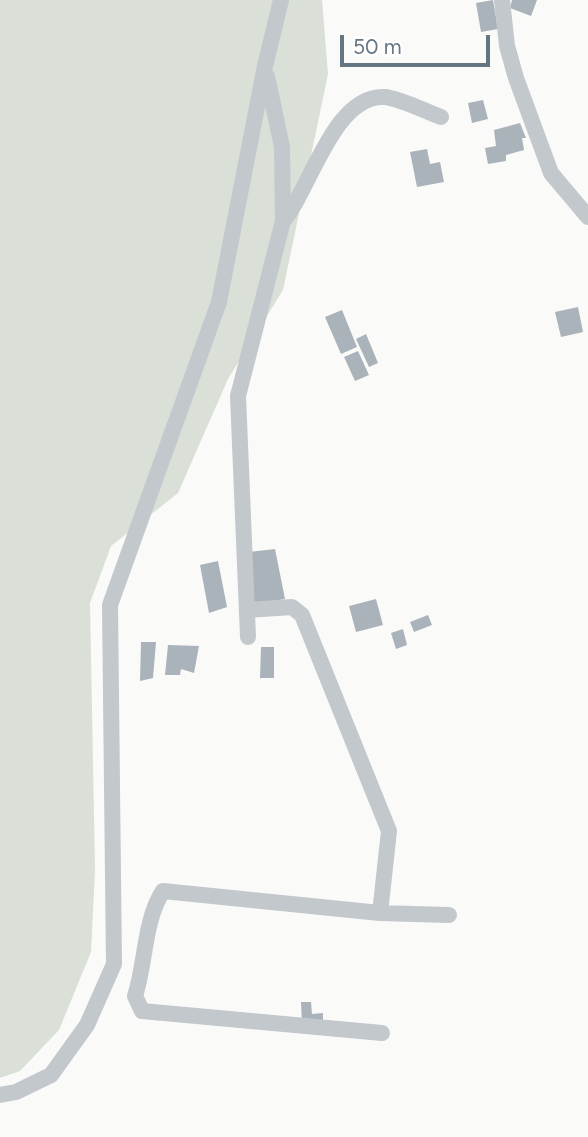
<!DOCTYPE html>
<style>
body{margin:0}
#map{position:relative;width:588px;height:1137px;overflow:hidden;background:#fafaf8;font-family:Figtree,sans-serif}
canvas{display:block}
.scale{position:absolute;left:340px;top:35px;width:150px;height:32px;box-sizing:border-box;border:4px solid #657683;border-top:0;padding-left:9px;font-size:21px;line-height:24px;white-space:nowrap;color:#657683;-webkit-text-stroke:5px #fff;paint-order:stroke}
</style>
<div id="map">
<canvas width="588" height="1137"></canvas>
<div class="scale">50 m</div>
</div>
<script>
const context = document.querySelector('canvas').getContext('2d');
context.lineJoin = 'round';
function fillPath(path, color) { context.fillStyle = color; context.fill(path, 'evenodd'); }
function trace(path, color, width, dash) { context.strokeStyle = color; context.lineWidth = width; context.lineCap = dash ? 'butt' : 'round'; context.setLineDash(dash || []); context.stroke(path); }
const green = new Path2D(`
 M 0,0 L 322,0 L 328,74 L 283,290 L 228,379 L 178,493 L 111,546 L 90,603 L 95,870 L 91,952 L 59,1030 L 20,1071 L 0,1078 Z`);
const building = new Path2D(`
 M 493,0 L 498,29 L 481,32 L 476,3 Z
 M 512,0 L 537,0 L 531,16 L 510,8 Z
 M 483,100 L 488,119 L 472,123 L 468,103 Z
 M 520,123 L 526,138 L 522,138 L 524,150 L 506,155 L 506,161 L 488,164 L 485,148 L 496,146 L 494,130 Z
 M 427,149 L 430,164 L 440,162 L 444,182 L 417,187 L 410,152 Z
 M 578,307 L 583,332 L 561,337 L 555,312 Z
 M 342,310 L 357,347 L 341,354 L 325,317 Z
 M 366,334 L 378,363 L 369,367 L 356,339 Z
 M 358,351 L 369,375 L 355,381 L 344,357 Z
 M 275,549 L 285,599 L 254,604 L 249,552 Z
 M 218,561 L 227,607 L 209,613 L 200,565 Z
 M 376,599 L 383,625 L 356,632 L 349,606 Z
 M 428,615 L 432,625 L 414,632 L 410,622 Z
 M 403,629 L 407,645 L 396,649 L 391,633 Z
 M 141,642 L 156,642 L 153,678 L 140,681 Z
 M 168,645 L 199,646 L 194,673 L 181,669 L 180,675 L 165,675 Z
 M 261,647 L 274,647 L 274,678 L 260,678 Z
 M 301,1002 L 311,1002 L 312,1014 L 323,1013 L 323,1024 L 302,1025 Z`);
const street = new Path2D(`
 M 502,0 L 507,46 L 516,78 L 551,173 L 588,217
 M 283,221 C 310,191 333,94 385,97 C 402,99 424,111 441,117
 M 247,610 L 292,607 L 302,615 L 389,831 L 380,913
 M 248,637 L 238,396 L 283,221 L 282,147 L 267,76
 M 382,1033 L 142,1011 L 135,996 C 146,962 144,920 163,891 L 380,913 L 449,915
 M 0,1095 L 16,1092 L 51,1075 L 87,1025 L 114,964 L 110,605 L 219,302 L 265,66 L 281,0`);
fillPath(green, '#dadfd7');
fillPath(building, '#aab3b9');
trace(street, '#c3c8cc', 16);
</script>
